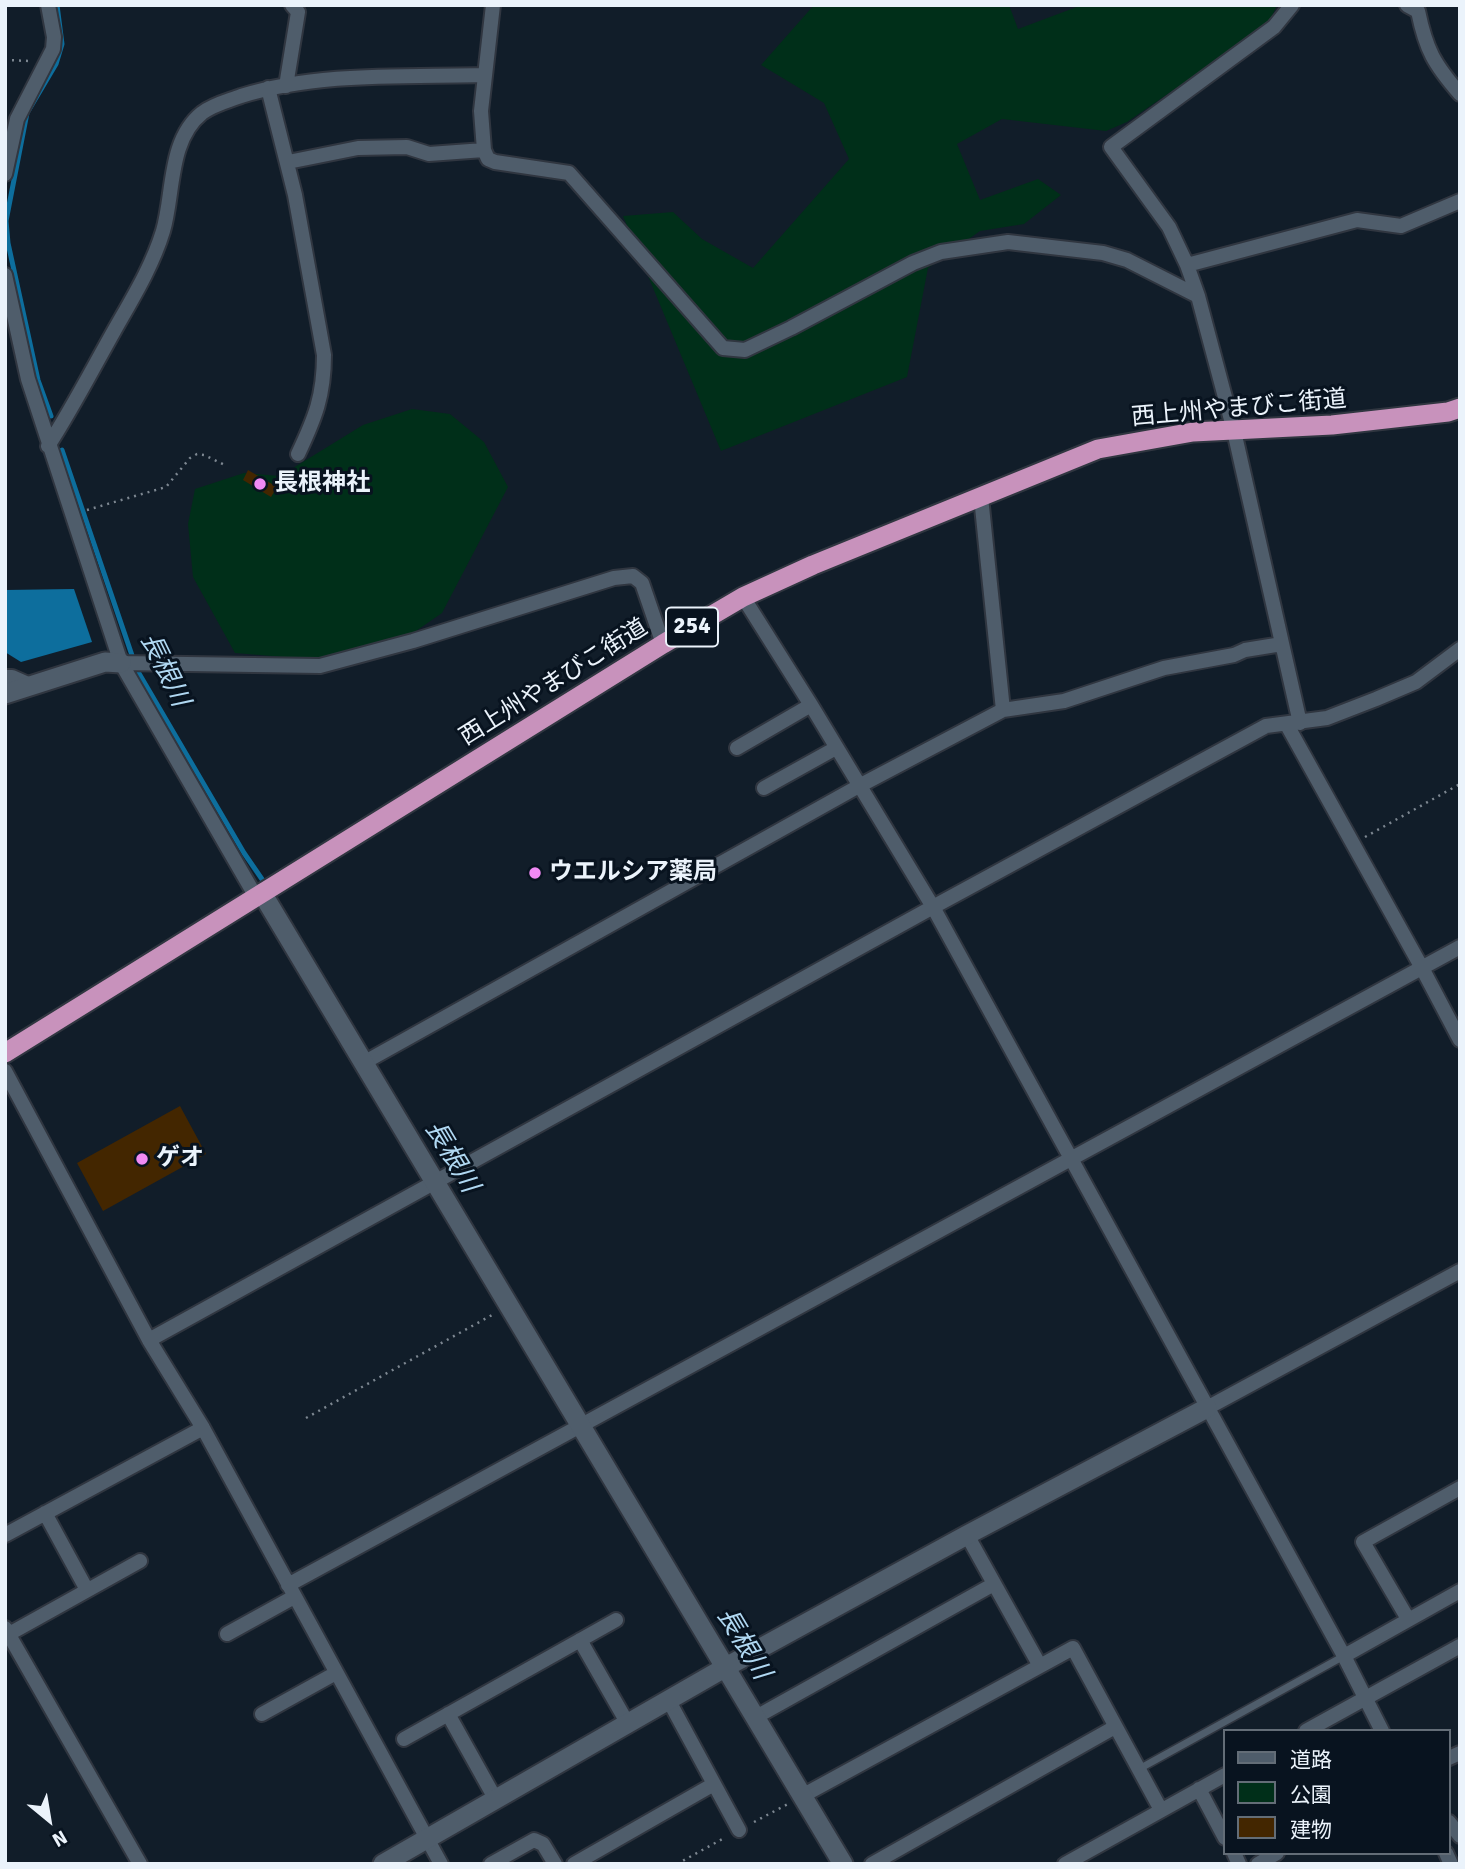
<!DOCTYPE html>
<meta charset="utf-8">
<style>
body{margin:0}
#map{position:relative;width:1465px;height:1869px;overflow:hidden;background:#111d29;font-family:Signika,"Noto Sans JP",sans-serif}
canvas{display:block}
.frame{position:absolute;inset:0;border:7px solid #ebf3fb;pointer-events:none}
.legend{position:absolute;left:1223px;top:1729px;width:228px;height:126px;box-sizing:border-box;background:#08131f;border:2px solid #636d77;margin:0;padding:9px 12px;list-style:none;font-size:21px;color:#ebf3fb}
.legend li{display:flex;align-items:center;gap:14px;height:35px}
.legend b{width:35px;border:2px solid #636d77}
.north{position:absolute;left:14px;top:1785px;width:70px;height:70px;-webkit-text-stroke:5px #08131f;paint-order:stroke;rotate:150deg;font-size:19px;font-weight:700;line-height:28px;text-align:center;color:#ebf3fb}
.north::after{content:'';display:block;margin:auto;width:24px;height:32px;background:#ebf3fb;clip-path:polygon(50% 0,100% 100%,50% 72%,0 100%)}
</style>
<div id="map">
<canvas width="1465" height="1869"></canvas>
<div class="frame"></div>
<ul class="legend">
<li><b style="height:9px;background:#4f5d6b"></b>道路</li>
<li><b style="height:19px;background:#002f19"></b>公園</li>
<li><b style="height:19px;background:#432600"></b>建物</li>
</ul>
<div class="north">N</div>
</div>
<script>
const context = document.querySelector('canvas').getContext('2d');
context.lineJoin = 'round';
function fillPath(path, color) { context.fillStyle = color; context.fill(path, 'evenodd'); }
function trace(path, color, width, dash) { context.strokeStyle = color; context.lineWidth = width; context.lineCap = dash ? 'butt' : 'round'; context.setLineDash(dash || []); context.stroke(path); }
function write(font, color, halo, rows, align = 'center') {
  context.font = font + ' Signika,"Noto Sans JP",sans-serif'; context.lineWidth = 6; context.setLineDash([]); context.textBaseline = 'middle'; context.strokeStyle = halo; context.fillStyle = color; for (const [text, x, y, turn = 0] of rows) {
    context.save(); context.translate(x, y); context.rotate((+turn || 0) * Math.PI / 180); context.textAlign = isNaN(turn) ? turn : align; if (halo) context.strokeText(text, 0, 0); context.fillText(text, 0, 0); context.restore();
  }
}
const green = new Path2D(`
 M 814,5 L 1009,5 L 1018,29 L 1082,5 L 1277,5 L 1268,25 L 1127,122 L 1106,131 L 1002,119 L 957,144 L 980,200 L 1038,179 L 1061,195 L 1024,224 L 980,231 L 928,268 L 907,377 L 721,451 L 623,216 L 673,212 L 702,239 L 753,268 L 849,159 L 824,103 L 761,65 Z
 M 412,409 L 450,414 L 484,442 L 508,487 L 442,613 L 403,640 L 333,661 L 235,653 L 193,577 L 188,524 L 195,489 L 244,473 L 280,476 L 363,425 Z`);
const water = new Path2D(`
 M 74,589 L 92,642 L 21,662 L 5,652 L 5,590 Z`);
const stream = new Path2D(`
 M 51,416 L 38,380 L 8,243 L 6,221 L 27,113 L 56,64 L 62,44 L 57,5
 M 62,450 L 137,670 L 244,853 L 266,885`);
const building = new Path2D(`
 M 248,470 L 277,487 L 271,497 L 243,480 Z
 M 180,1106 L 206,1154 L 103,1211 L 77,1163 Z`);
const path = new Path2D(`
 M 5,60 L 30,61
 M 87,510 L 166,487 L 190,458 L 197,454 L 204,455 L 227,466
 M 1365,837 L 1460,784
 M 306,1418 L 492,1315
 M 754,1822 L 788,1804
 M 677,1864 L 726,1837`);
const service = new Path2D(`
 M 1139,1769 L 1344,1656`);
const minor = new Path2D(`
 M 493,5 L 481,111 L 484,150 L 488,159 L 495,162 L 569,173 L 723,348 L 745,350 L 791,328 L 913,263 L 941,252 L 1008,242 L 1103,253 L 1127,260 L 1198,296
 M 1292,5 L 1274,27 L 1111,147 L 1169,227 L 1187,265 L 1198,296 L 1234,431 L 1300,723
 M 1407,5 L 1418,11 C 1426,50 1434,64 1460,94
 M 286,86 L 298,12 L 292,5
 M 268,88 L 295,195 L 324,355 C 324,396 315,418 298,454
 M 288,162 L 358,148 L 407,147 L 429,154 L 484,150
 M 5,174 L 17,119 L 53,49 L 54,37 L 48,5
 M 1187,265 L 1357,220 L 1401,226 L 1460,201
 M 5,275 L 28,379 L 121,663 L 256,897
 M 48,446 C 72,409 92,370 114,331 C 132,299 152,267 163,231 C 174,194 168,140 202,113 C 214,104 228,101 241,96 C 318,72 403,77 483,75
 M 981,497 L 1003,710
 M 743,597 L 811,705 L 933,907 L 1344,1656 L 1382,1731
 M 121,663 L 320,666 L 413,641 L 614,578 L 633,576 L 642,583 L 663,644
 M 5,677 L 12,677 L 30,685
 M 1287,725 L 1422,968 L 1460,1040
 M 737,748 L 811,705
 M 764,788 L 836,748
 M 365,1062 L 859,786 L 1003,710 L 1064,701 L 1164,668 L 1234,655 L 1245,650 L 1282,644
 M 5,1071 L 149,1340 L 203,1428 L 441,1864
 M 149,1340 L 933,907 L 1266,726 L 1327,718 L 1376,699 L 1416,682 L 1460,649
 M 1207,1408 L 1460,1271
 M 45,1513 L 87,1590
 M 5,1535 L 203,1428
 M 967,1535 L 1040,1666
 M 288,1585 L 1460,947
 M 1408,1619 L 1363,1542 L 1460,1488
 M 5,1628 L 140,1864
 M 9,1634 L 140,1561
 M 227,1634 L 294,1597
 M 580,1640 L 628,1724
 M 1344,1656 L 1460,1591
 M 669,1701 L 739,1830
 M 262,1714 L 336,1673
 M 448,1714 L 496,1800
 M 756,1717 L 994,1584
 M 1306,1731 L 1460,1646
 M 404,1739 L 616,1620
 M 1449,1758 L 1460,1753
 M 1199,1789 L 1225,1838
 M 802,1796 L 1073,1648 L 1161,1810
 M 1449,1822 L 1460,1836
 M 1234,1853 L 1239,1864
 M 1446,1853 L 1451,1864
 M 491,1864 L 534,1840 L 543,1844 L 555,1864
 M 574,1864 L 714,1784
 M 872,1864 L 1115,1727
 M 1065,1864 L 1225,1775
 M 1258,1864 L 1277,1853`);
const tertiary = new Path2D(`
 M 5,694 L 105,662 L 121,663
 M 262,893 L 843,1864
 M 383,1864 L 726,1667 L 967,1535 L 1207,1408`);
const trunk = new Path2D(`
 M 5,1053 L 663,644 L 743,597 L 813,565 L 1098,449 L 1193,432 L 1332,425 L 1448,412 L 1460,408`);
const markers = [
 [260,484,7,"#f18af4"],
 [535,873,7,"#f18af4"],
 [142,1159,7,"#f18af4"]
];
const shields = [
 [692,627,52]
];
const shieldNames = [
 ["254",692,627]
];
const streetNames = [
 ["西上州やまびこ街道",1239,409,-5],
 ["西上州やまびこ街道",554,683,-32]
];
const poiNames = [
 ["長根神社",274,484],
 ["ウエルシア薬局",549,873],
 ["ゲオ",156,1159]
];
const waterNames = [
 ["長根川",164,670,64],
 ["長根川",451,1157,59],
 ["長根川",743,1644,59]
];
fillPath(green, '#002f19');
fillPath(water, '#0d6e9d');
trace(stream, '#0d6e9d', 5);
fillPath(building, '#432600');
trace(service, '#303640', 10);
trace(minor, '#303640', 18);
trace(tertiary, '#303640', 23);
trace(trunk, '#303640', 23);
trace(path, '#7d8791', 2.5, [2, 5]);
trace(service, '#4f5d6b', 7);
trace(minor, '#4f5d6b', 14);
trace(tertiary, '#4f5d6b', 19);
trace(trunk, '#c892bc', 19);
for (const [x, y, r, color] of markers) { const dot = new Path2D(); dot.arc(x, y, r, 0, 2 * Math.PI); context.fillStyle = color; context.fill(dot); trace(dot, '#08131f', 2.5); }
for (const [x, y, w] of shields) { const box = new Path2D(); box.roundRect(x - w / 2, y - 19.5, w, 39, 5); context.fillStyle = '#08131f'; context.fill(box); trace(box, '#ebf3fb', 2); }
write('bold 23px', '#ebf3fb', null, shieldNames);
write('24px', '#ebf3fb', '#08131f', streetNames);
write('bold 24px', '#ebf3fb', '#08131f', poiNames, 'left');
write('italic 26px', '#b0d8f2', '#08131f', waterNames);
</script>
